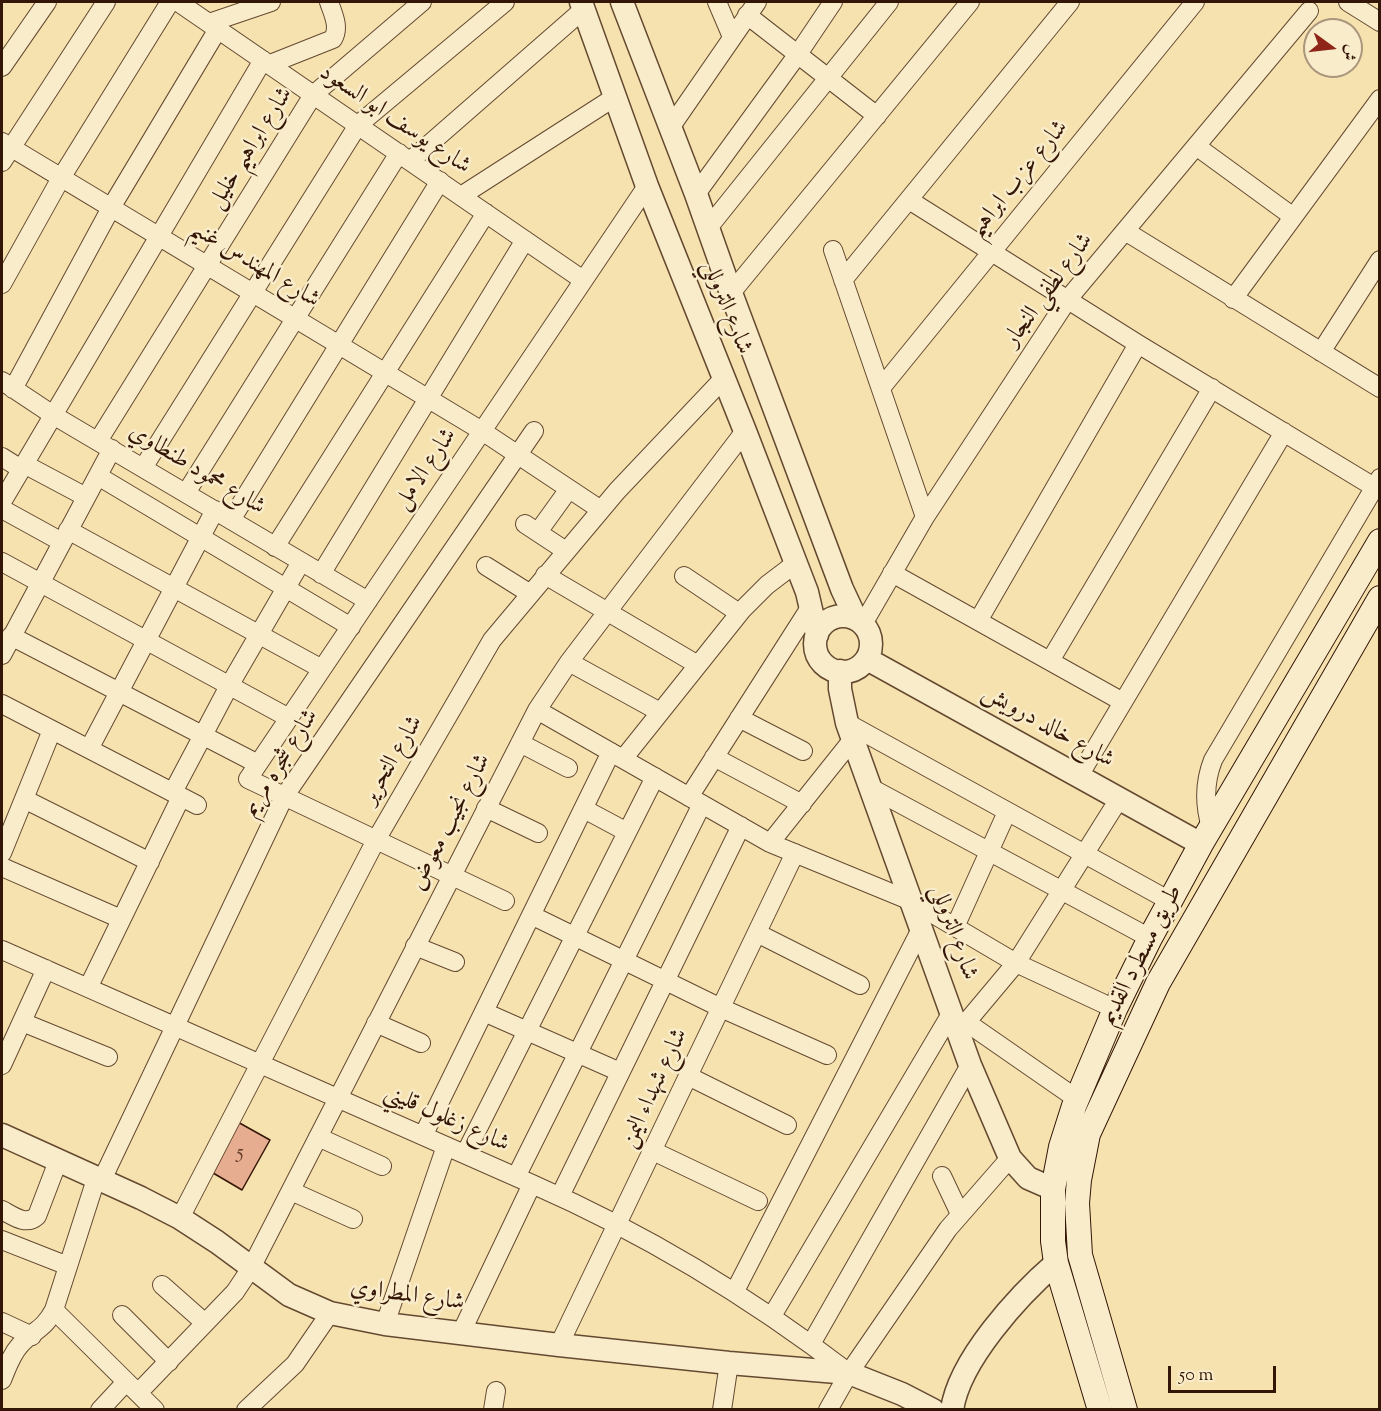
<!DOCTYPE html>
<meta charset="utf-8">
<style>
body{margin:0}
#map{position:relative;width:1381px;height:1411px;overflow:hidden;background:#f6e2af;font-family:"Sorts Mill Goudy",Amiri,serif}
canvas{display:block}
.frame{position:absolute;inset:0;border:3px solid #341606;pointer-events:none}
.north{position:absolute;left:1303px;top:18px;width:60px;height:60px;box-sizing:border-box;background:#f9eccb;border:2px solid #aa967c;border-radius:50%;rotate:105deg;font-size:16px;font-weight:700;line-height:24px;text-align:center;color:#341606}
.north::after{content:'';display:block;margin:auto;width:21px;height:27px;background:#8f2418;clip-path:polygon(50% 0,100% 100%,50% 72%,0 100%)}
.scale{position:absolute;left:1168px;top:1366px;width:108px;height:27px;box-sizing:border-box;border:3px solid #341606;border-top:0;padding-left:8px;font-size:18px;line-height:21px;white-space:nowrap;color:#341606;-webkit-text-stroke:4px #f9eccb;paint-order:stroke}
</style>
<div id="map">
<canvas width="1381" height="1411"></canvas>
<div class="frame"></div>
<div class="north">ش</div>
<div class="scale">50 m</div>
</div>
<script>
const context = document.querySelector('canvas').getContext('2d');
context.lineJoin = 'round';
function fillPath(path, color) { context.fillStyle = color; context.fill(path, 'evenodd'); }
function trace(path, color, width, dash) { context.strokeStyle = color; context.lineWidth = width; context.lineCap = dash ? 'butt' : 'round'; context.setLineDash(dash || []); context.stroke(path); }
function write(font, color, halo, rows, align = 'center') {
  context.font = font + ' "Sorts Mill Goudy",Amiri,serif'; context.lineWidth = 5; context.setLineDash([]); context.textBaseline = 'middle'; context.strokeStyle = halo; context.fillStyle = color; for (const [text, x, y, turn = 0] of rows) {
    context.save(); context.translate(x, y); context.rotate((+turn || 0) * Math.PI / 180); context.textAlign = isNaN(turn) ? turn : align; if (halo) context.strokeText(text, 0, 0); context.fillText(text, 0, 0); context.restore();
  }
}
const building = new Path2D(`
 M 236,1121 L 270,1140 L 242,1190 L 208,1170 Z`);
const minor = new Path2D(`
 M 178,2 L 583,280
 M 717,2 L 732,37
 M 1348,2 L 1380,22
 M 747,15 L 877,116
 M 209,23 L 271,2
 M 270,64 L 333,39 C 340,27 333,14 329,2
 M 2,67 L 47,2
 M 670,128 L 757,2
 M 2,142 L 482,431 L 601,510
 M 1196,146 L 1292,216
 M 410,161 L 584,9
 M 2,162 L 106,2
 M 696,194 L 798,54 L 833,2
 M 461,196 L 615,97
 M 909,200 L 1138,344 L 1374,487
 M 708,228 L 889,2
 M 1125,231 L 1380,388
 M 833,250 L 925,517
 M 843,280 L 1070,2
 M 2,284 L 61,178 L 170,2
 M 731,293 L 970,2
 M 1233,299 L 1380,99
 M 1321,352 L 1380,260
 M 2,381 L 53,415 L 368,601
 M 881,388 L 1195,2
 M 13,389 L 112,206 L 218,29
 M 98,441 L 313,95 L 422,2
 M 2,457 L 21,469
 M 24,464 L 86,497
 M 143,468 L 358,125 L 505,2
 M 98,476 L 351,627
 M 186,493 L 399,153
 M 2,502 L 263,60
 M 2,509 L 62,542
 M 231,520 L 440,181
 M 525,524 L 566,551
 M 68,530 L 322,669
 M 538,532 L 569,489
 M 275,547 L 486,213
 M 2,562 L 289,718
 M 486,566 L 529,593
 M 892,573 L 1123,702
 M 321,574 L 525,240
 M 545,575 L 698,665
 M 684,576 L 739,613
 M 978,621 L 1138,344
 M 863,624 L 925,517 L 1068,299 L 1309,11
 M 11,636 L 258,764
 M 2,655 L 112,449
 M 1050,661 L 1212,388
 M 569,662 L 660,712
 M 2,704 L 197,805
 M 537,710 L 770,843 L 911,901 L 1016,963 L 1115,1009
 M 739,718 L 803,751
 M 847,723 L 1170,901
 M 520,743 L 568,768
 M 89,749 L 215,510
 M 714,757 L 802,804
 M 623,759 L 742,610 L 767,585 L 796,563
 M 1079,776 L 1284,432
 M 871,788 L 1150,938
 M 173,792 L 229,686 L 301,562
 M 689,797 L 811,606
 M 24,799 L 150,862
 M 486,808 L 538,833
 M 584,809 L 627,832
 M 1211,827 C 1204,804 1204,783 1213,760 L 1380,478
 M 770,843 L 853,739
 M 2,853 L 52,730
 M 2,867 L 121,919
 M 505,901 L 248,779 L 647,186
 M 531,915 L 721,1008 L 827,1055
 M 955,927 L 1007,812
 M 757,933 L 860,985
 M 415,946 L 455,962
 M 2,950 L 532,1184 C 646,1234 750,1297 849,1373
 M 88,988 L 181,797
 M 484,1012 L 620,1072
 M 22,1022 L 108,1057
 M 966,1022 L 1077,1099
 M 376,1023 L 421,1043
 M 959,1031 L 1016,963 L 1119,799
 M 2,1065 L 46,969
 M 688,1076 L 787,1125
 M 423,1136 L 611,752
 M 318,1137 L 382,1166
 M 653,1151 L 758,1201
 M 465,1154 L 655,777
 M 942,1176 L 960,1214
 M 516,1177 L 702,804
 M 101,1182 L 284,797 L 534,431
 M 291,1191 L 353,1219
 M 560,1196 L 741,826
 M 2,1210 C 13,1216 26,1226 37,1216 L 58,1161
 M 180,1218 L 376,840 L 492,640 L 617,491 L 724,378
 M 2,1240 L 68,1266
 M 162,1285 L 205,1323
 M 735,1291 L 921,929
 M 54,1310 L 155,1410
 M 122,1315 L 169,1362
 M 772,1316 L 952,1012
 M 2,1322 L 32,1336
 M 385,1324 L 446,1146
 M 461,1333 L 532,1184
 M 811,1344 L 970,1065
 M 559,1345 L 795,853
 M 2,1380 C 7,1368 11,1355 20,1345 C 33,1330 43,1331 54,1310 L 96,1179
 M 138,1393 L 235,1292 L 251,1268 L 537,710 L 569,662 L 745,431
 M 100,1410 L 126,1382
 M 246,1410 L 295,1364 L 330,1313
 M 493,1410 L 496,1391
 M 722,1410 L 729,1363
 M 828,1410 L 849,1373 L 948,1229 L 1010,1158`);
const tertiary = new Path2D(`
 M 581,2 L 647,186 L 745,431 L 807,592 L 817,635
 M 622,2 L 696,194 L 731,293 L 842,589 L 856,619
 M815 644a28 28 0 1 1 56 0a28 28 0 1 1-56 0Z
 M 867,659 L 1201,844
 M 840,671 L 840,689 L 847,723 L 970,1065 L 1010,1158 L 1028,1178 L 1053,1189
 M 2,1135 L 141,1198 L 180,1218 L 217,1242 L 289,1295 L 330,1313 L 385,1324 L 559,1345 L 729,1363 L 849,1373 L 902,1394 L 933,1410
 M 952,1410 C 959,1360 1019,1295 1056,1263`);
const secondary = new Path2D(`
 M 1100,1410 L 1056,1263 L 1053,1241 L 1053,1189 L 1061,1147 L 1074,1106 L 1115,1009 L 1150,938 L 1201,844 L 1380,541
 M 1125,1410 L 1080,1255 L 1077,1203 L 1079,1180 L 1088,1134 L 1158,983 L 1380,598`);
const numberNames = [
 ["5",240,1154]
];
const streetNames = [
 ["شارع يوسف ابو السعود",394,121,34],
 ["شارع ابراهيم خليل",252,149,-58],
 ["شارع عزب ابراهيم",1020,180,-51],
 ["شارع المهندس غنيم",254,266,31],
 ["شارع لطفي النجار",1050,291,-54],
 ["شارع التروللي",725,308,68],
 ["شارع الامل",427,470,-56],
 ["شارع محمود طنطاوي",196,471,31],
 ["شارع خالد درويش",1047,728,29],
 ["شارع التحرير",394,761,-60],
 ["شارع شجره مريم",282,764,-58],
 ["شارع نجيب معوض",452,823,-63],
 ["شارع التروللي",952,933,70],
 ["طريق مسطرد القديم",1143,956,-63],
 ["شارع شهداء اليمن",656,1089,-65],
 ["شارع زغلول قليني",446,1120,24],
 ["شارع المطراوي",407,1297,8]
];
fillPath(building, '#e7ad90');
trace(building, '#341606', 1.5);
trace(minor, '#644930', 20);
trace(tertiary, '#644930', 25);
trace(secondary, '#341606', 26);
trace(minor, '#f9eccb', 18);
trace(tertiary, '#f9eccb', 22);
trace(secondary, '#f9eccb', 24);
write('21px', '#613c28', null, numberNames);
write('24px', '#341606', '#f9eccb', streetNames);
</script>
